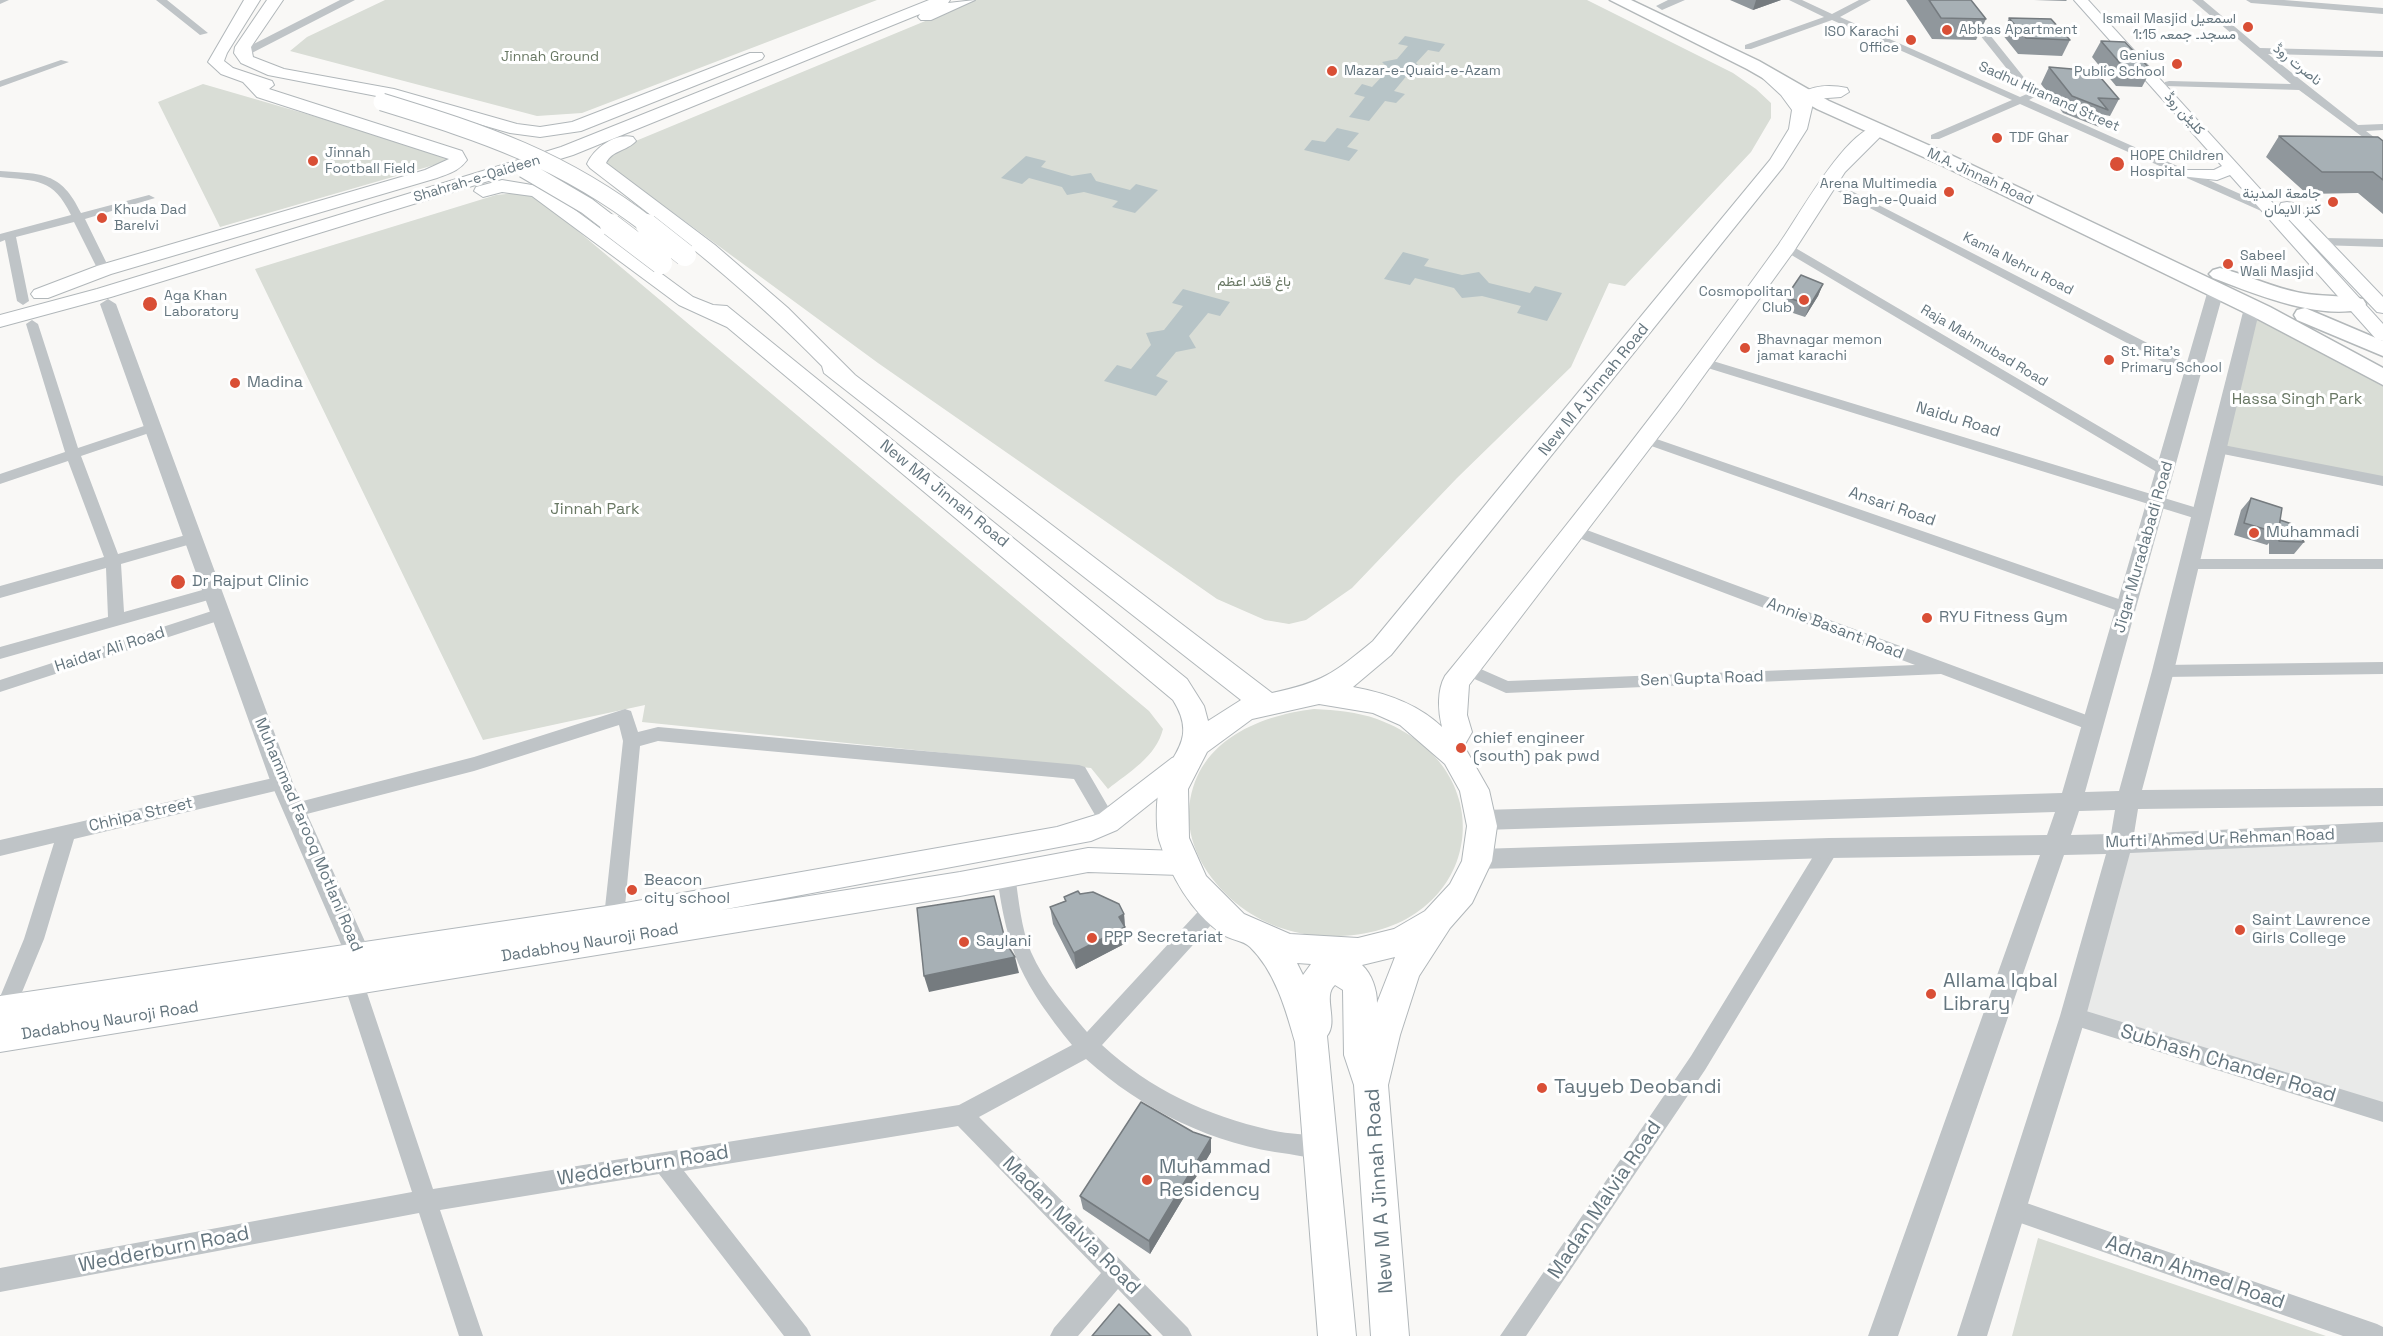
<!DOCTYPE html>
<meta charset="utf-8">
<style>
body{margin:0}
canvas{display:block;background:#f9f8f6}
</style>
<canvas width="2383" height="1336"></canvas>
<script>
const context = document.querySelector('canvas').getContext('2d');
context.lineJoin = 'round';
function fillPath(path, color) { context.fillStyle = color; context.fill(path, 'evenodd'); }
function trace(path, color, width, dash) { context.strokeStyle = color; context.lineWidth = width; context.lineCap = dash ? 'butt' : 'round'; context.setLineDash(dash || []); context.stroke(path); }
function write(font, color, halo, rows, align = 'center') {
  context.font = font + ' "Space Grotesk",Vazirmatn,sans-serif'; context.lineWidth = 6; context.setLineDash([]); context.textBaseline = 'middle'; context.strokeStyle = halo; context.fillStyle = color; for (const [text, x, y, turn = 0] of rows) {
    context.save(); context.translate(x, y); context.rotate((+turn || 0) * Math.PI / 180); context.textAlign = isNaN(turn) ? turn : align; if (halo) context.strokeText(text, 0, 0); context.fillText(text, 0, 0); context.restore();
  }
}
const built = new Path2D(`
 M 2383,832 L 2383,1112 L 2073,1016 L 2121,844 Z`);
const green = new Path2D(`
 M 385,0 L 877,0 L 582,113 L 537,116 L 290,51 L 307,37 Z
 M 976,0 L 1587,0 L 1733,73 L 1756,89 L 1771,103 L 1771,118 L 1751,152 L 1625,286 L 1609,283 L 1571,367 L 1457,478 L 1352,588 L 1306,620 L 1289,624 L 1265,620 L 1217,599 L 878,363 L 607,164 L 609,156 L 626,145 Z
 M 203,84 L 441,153 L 448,161 L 220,227 L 158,102 Z
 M 516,193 L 533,196 L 547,205 L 1149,711 L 1163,729 C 1156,757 1129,772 1108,789 L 1091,768 L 642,722 L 645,705 L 483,740 L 255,269 L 496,195 Z
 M 2252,308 L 2383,378 L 2383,480 L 2224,450 Z
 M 1314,709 C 1336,710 1357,712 1377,719 C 1510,768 1482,932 1339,936 C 1305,938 1269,928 1241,907 C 1212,885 1187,850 1189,811 C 1193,743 1256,716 1314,709 Z
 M 2038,1238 L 2326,1336 L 2012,1336 Z`);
const water = new Path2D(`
 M 1405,36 L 1445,44 L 1439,52 L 1428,50 L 1416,63 L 1423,70 L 1409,73 L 1394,91 L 1405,94 L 1396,103 L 1385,101 L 1369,121 L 1349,117 L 1365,97 L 1354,94 L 1362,84 L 1372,87 L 1389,69 L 1382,62 L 1397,59 L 1408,46 L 1398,44 Z
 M 1337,128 L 1359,133 L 1347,147 L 1358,150 L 1349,161 L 1304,150 L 1312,140 L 1325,142 Z
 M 1026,156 L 1046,161 L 1041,167 L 1072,176 L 1091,173 L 1096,181 L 1130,190 L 1136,184 L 1158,190 L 1135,213 L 1112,207 L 1118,201 L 1084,192 L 1067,195 L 1062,187 L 1029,178 L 1022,184 L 1001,178 Z
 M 1403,252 L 1429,259 L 1424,266 L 1462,275 L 1479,272 L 1489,283 L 1530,293 L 1535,286 L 1562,293 L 1547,321 L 1517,313 L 1521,306 L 1482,296 L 1462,298 L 1454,288 L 1415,278 L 1410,285 L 1384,279 Z
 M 1183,289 L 1230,302 L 1220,316 L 1208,313 L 1189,336 L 1196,348 L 1176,352 L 1156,376 L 1168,381 L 1156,396 L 1104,381 L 1117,365 L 1131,369 L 1151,345 L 1146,333 L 1164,330 L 1183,306 L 1172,303 Z`);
const minor = new Path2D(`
 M 0,0 L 9,0 L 0,4 Z
 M 156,0 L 167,0 L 208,33 L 200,35 Z
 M 1789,0 L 1802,0 L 1832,14 L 1859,0 L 1871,0 L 1840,17 L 2020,97 L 2027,94 L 1952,0 L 1962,0 L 2038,95 L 2029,100 L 2274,209 L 2294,211 L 2300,214 L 2294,217 L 2268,214 L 2020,104 L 1939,139 L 1931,139 L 1931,135 L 2012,100 L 1832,20 L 1751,49 L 1745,49 L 1745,45 L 1824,17 Z
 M 2192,0 L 2203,0 L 2260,48 L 2383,51 L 2383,57 L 2268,54 L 2358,125 L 2383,124 L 2383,130 L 2366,131 L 2383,144 L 2383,152 L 2299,90 L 2165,86 L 2165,82 L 2169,81 L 2291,84 Z
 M 2246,0 L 2284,0 L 2383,8 L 2383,14 L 2251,3 Z
 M 61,60 L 69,62 L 0,87 L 0,81 Z
 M 0,171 C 41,174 61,171 81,213 L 149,195 L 155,198 L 85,219 L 110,270 L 108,273 L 100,273 L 98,270 L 74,222 L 16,237 L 29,301 L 23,305 L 17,301 L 5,240 L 0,242 L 0,234 L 71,215 C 53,178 37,181 0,177 Z
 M 1830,180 L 2198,369 L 2200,372 L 2193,376 L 2188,375 L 1826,185 L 1826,181 Z
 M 2322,238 L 2383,239 L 2383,247 L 2318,245 L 2316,242 Z
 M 1787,243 L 2170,468 L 2172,471 L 2165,476 L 2160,474 L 1783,250 L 1783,244 Z
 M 32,320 L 38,324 L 78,448 L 153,423 L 160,427 L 158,430 L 81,456 L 118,554 L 193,533 L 201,538 L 198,542 L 121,564 L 124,612 L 213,587 L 221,593 L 219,597 L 0,659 L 0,647 L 108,617 L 106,568 L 0,598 L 0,586 L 104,557 L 68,461 L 0,484 L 0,474 L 65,452 L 26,324 Z
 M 1703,358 L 2207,511 L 2209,515 L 2202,520 L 2197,519 L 1698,365 L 1698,359 Z
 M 1645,435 L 2133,604 L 2135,608 L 2127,614 L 2121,612 L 1640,442 L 1638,439 Z
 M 2218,444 L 2383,476 L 2383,486 L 2213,452 L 2211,449 L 2213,446 Z
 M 1576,526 L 2100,720 L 2103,725 L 2100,730 L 2094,732 L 1941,674 L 1506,693 L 1461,673 L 1459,669 L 1467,663 L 1508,681 L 1915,665 L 1571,535 L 1569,531 Z
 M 2190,559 L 2383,559 L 2383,569 L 2190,569 L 2182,564 Z
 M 221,608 L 229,614 L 227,618 L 0,692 L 0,680 Z
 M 2383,662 L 2383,674 L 2163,677 L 2157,675 L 2155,671 L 2157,667 L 2163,665 Z
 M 625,709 L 631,711 L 638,732 L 658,727 L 1079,765 L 1085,767 L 1117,822 L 1114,827 L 1108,830 L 1102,827 L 1074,779 L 658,741 L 640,746 L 624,917 L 621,923 L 614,925 L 607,923 L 604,917 L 623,741 L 619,725 L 474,771 L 295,817 L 289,815 L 286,810 L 289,805 L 295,803 L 474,757 Z
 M 282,776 L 288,778 L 291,783 L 288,788 L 74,839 L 44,939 L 15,1009 L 12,1016 L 5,1018 L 0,1016 L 0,997 L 24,939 L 54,843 L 0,856 L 0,840 Z
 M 1829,840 L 1836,842 L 1838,848 L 1836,854 L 1705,1070 L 1526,1336 L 1500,1336 L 1691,1056 L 1822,842 Z
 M 1006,867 L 1013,869 L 1015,875 C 1019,901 1021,928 1031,952 C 1044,982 1067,1008 1087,1032 L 1207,902 L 1214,900 L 1221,902 L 1224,908 L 1221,914 L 1102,1045 C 1151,1090 1206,1115 1270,1130 C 1290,1135 1311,1133 1330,1140 L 1333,1148 L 1330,1156 C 1317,1161 1302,1156 1289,1154 C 1214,1145 1142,1110 1086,1059 L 979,1117 L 1188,1328 L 1192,1336 L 1163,1336 L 1118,1289 L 1078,1336 L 1050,1336 L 1054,1328 L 1101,1273 L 958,1126 L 684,1171 L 807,1328 L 811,1336 L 784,1336 L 659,1174 L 440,1210 L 483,1336 L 459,1336 L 419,1213 L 0,1292 L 0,1268 L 412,1192 L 343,981 L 348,967 L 355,964 L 362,967 L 365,973 L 363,981 L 433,1189 L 959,1105 L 1072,1045 C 1023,984 1007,953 997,875 L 999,869 Z
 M 2073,1007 L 2383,1102 L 2383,1122 L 2073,1025 L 2066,1023 L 2063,1016 L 2066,1009 Z
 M 2012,1198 L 2377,1324 L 2383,1327 L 2383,1336 L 2343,1336 L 2012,1220 L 2004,1217 L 2001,1209 L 2004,1201 Z`);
const tertiary = new Path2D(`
 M 340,0 L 355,0 L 246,56 L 242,57 L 236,53 Z
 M 1668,0 L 1685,0 L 1662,10 L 1656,6 Z
 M 2216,285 L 2224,290 L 2085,792 L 2119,791 L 2152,671 L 2244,308 L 2252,303 L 2260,308 L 2174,671 L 2142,790 L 2383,788 L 2383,806 L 2138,809 L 2134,834 L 2383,822 L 2383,842 L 2130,853 L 2086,1016 L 1987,1336 L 1957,1336 L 2060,1016 L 2106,854 L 2064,855 L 1898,1336 L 1868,1336 L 2040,855 L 1829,858 L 1479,869 L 1471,866 L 1467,859 L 1471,852 L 1479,849 L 1829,838 L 2047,835 L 2055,812 L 1483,830 L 1475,827 L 1471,820 L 1475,813 L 1483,810 L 2062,793 L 2208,290 ZM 2115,810 L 2111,834 L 2071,835 L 2079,811 Z
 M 108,299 L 116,304 L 293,783 L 372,957 L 368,965 L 359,968 L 350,965 L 271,783 L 100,304 Z`);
const secondary = new Path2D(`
 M 2074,0 L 2088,0 L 2383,324 L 2383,341 L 2376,339 L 2230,175 L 2217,180 L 2180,176 L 2178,173 L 2180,170 L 2214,170 L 2222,166 Z
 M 2287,202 L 2293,203 L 2383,297 L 2383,313 L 2377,312 L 2281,211 L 2279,207 L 2281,203 Z
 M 1181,755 L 1190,758 L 1194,765 L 1190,772 L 1117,830 L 1091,841 L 721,910 L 960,872 L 1088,848 L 1180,851 L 1190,855 L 1194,863 L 1190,871 L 1180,875 L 1088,872 L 960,896 L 0,1052 L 0,1024 L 69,1013 L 0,1024 L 0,996 L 614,905 L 1057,827 L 1099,814 L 1172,758 Z`);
const primary = new Path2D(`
 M 244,0 L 260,0 L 227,53 L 224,61 L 233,68 L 272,81 L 274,85 L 269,89 L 462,151 L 467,160 C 459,171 450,173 437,178 L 111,274 L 48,298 L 34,298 L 31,294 L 34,290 L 97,266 L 425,170 L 449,159 L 257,97 L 243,82 L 221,74 L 208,62 Z
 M 267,0 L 283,0 L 251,47 L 253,57 L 284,69 L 394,89 L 517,124 L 540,127 L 572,122 L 750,53 L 762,53 L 764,56 L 762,59 L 581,131 L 540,137 L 510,133 L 392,99 L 268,75 L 241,63 L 234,53 L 235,47 Z
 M 929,0 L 950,0 L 948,3 L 975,0 L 931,20 L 921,20 L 918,17 L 920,14 L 573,155 L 111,297 L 0,327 L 0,315 L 97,289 L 561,147 Z
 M 1763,66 L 1769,68 L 1799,96 C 1810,84 1833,85 1847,88 L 1849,92 L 1841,97 L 1814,99 L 1807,129 L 1783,167 L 1391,655 L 1353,687 C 1386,693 1418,704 1442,727 C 1438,711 1437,690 1445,676 C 1560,535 1673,392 1779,244 C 1797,220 1851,118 1884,126 L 1887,130 L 1845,172 L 1794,251 L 1679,410 L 1469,685 L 1467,715 L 1472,732 L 1464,746 L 1489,790 L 1497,826 L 1492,861 L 1472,903 L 1450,928 L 1419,976 L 1400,1035 L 1388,1085 L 1409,1336 L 1371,1336 L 1354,1085 L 1344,1055 L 1343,990 L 1335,985 C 1322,996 1339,1021 1327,1036 L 1356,1336 L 1318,1336 L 1295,1042 C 1286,1010 1275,971 1250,947 C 1243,940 1230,940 1222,934 C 1191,912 1170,875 1159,840 C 1156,828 1156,802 1159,789 C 1166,756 1200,743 1173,700 L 727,327 L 679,305 L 532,196 L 502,192 L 483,197 L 474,191 L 476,187 L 502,180 L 544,187 L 693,297 L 713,305 L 727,306 L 1187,679 L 1204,706 L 1208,721 L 1241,700 L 824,373 L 822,366 C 750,292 671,230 590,168 L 587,164 C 594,148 615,133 633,137 L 636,141 C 627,151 612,150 606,163 L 715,245 L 788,308 L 855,375 L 1272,693 C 1323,682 1333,674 1373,641 L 1770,160 L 1789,129 L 1792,110 L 1781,95 L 1755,71 ZM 1319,704 L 1373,713 L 1400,725 L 1445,764 L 1460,791 L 1467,826 L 1462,861 L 1450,884 L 1425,911 L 1394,929 L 1358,938 L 1290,934 L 1244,914 L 1206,876 L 1189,838 L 1188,789 L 1207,752 L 1252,719 ZM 1395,957 L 1377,1003 C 1377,990 1372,974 1362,965 ZM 1297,963 L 1311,964 L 1303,975 Z`);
const trunk = new Path2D(`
 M 1610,0 L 1631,0 L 1759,61 L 1829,101 L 1953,156 L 2270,307 L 2383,368 L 2383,385 L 2254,317 L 1939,164 L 1817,109 L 1747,69 Z
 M 2220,268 C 2248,275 2273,288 2301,293 C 2322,297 2343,295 2363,299 L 2366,304 L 2363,309 C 2317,320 2255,294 2213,278 L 2209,274 L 2213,270 Z
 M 2305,308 L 2383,341 L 2383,356 L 2297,320 L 2294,315 L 2297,310 Z`);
const primaryBridgeFar1 = new Path2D(`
 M 382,102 C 486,134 562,159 649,226
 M 524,169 L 587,206 L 613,226`);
const primaryBridge = new Path2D(`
 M 611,225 L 661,263
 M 647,225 L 685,255`);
const wall = new Path2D(`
 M 1730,0 L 1781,0 L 1753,10 Z
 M 1906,0 L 1971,0 L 1986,19 L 1976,40 L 1932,39 Z
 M 2034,0 L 2067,0 L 2066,1 Z
 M 2009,18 L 2070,40 L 2062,56 L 2018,54 L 2002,34 Z
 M 2101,41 L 2151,70 L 2142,87 L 2116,86 L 2092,57 Z
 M 2049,67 L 2119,99 L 2110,116 L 2105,115 L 2099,127 L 2063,113 L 2041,84 Z
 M 2279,136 L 2383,141 L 2383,214 L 2358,193 L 2307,194 L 2266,157 Z
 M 1823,284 L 1818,296 L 1805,317 L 1781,309 L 1786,297 Z
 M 2251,498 L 2280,520 L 2304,542 L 2294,554 L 2269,554 L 2269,543 L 2267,545 L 2234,535 L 2241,510 Z
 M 1064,897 L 1124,914 L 1126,943 L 1076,969 L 1053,924 L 1050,907 L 1065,901 Z
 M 1193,1132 L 1211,1138 L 1211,1152 L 1150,1254 L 1083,1209 L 1080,1196 Z`);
const shadedWall = new Path2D(`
 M 1756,0 L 1781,0 L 1753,10 Z
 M 1823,284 L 1818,296 L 1805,317 L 1810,305 Z
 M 1124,914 L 1126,943 L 1076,969 L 1074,953 L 1119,917 Z
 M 1015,957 L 1019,973 L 929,992 L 924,976 Z
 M 1211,1138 L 1211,1152 L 1150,1254 L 1149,1241 Z`);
const building = new Path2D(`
 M 1929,0 L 1971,0 L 1986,19 L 1941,18 Z
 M 2009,18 L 2051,19 L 2070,40 L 2026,38 Z
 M 2101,41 L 2125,42 L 2151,70 L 2125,69 Z
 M 2049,67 L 2095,71 L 2119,99 L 2098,98 L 2108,110 L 2072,96 Z
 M 2279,136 L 2378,137 L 2383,141 L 2383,180 L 2373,172 L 2322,172 Z
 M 1801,275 L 1823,284 L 1810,305 L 1786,297 Z
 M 2251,498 L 2282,508 L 2278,533 L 2244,523 Z
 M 2280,520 L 2292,524 L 2304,542 L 2279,541 Z
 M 1078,891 L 1080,894 L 1093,892 L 1119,904 L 1124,914 L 1119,917 L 1125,927 L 1074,953 L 1050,907 L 1066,901 L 1064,897 Z
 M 994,896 L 1006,943 L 1015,957 L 924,976 L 917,908 Z
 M 1141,1102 L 1193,1132 L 1211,1138 L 1149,1241 L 1080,1196 Z
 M 1119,1304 L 1151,1336 L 1092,1336 Z`);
const markers = [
 [2248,27,6,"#d94f36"],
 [1947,30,6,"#d94f36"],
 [1911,40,6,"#d94f36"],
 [2177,64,6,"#d94f36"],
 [1332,71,6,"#d94f36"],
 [1997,138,6,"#d94f36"],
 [313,161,6,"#d94f36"],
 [2117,164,8,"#d94f36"],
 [1949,192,6,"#d94f36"],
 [2333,202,6,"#d94f36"],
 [102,218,6,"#d94f36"],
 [2228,264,6,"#d94f36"],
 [1804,300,6,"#d94f36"],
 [150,304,8,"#d94f36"],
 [1745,348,6,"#d94f36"],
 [2109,360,6,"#d94f36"],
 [235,383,6,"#d94f36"],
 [2254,533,6,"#d94f36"],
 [178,582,8,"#d94f36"],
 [1927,618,6,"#d94f36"],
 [1461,748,6,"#d94f36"],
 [632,890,6,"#d94f36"],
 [2240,930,6,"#d94f36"],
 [1092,938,6,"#d94f36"],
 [964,942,6,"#d94f36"],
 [1931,994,6,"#d94f36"],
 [1542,1088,6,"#d94f36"],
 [1147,1180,6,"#d94f36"]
];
const farPoinames = [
 ["Ismail Masjid اسمعیل",2236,19,"right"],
 ["مسجد۔ جمعہ 1:15",2236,35,"right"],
 ["Abbas Apartment",1959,30],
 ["ISO Karachi",1899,32,"right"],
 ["Office",1899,48,"right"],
 ["Genius",2165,56,"right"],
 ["Public School",2165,72,"right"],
 ["Mazar-e-Quaid-e-Azam",1344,71],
 ["TDF Ghar",2009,138],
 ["Jinnah",325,153],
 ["Football Field",325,169],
 ["HOPE Children",2130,156],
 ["Hospital",2130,172],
 ["Arena Multimedia",1937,184,"right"],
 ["Bagh-e-Quaid",1937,200,"right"],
 ["جامعة المدينة",2321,194,"right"],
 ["كنز الايمان",2321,210,"right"],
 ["Khuda Dad",114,210],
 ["Barelvi",114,226],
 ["Sabeel",2240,256],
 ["Wali Masjid",2240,272],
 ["Cosmopolitan",1792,292,"right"],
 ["Club",1792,308,"right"],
 ["Aga Khan",164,296],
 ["Laboratory",164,312],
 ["Bhavnagar memon",1757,340],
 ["jamat karachi",1757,356],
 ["St. Rita's",2121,352],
 ["Primary School",2121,368]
];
const farParknames = [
 ["Jinnah Ground",550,57],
 ["باغ قائد اعظم",1254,282]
];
const farStreetnames = [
 ["ناصرت روڈ",2297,65,39],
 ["Sadhu Hiranand Street",2049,97,24],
 ["کلیٹن روڈ",2184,114,48],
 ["M.A. Jinnah Road",1980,177,25],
 ["Shahrah-e-Qaideen",477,179,-17],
 ["Kamla Nehru Road",2018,264,27],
 ["Raja Mahmubad Road",1984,346,31]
];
const poiNames = [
 ["Madina",247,383],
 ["Muhammadi",2266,533],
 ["Dr Rajput Clinic",192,582],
 ["RYU Fitness Gym",1939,618],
 ["chief engineer",1473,739],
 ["(south) pak pwd",1473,757],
 ["Beacon",644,881],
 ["city school",644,899],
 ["Saint Lawrence",2252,921],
 ["Girls College",2252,939],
 ["PPP Secretariat",1104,938],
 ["Saylani",976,942]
];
const streetNames = [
 ["New M A Jinnah Road",1594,390,-51],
 ["Naidu Road",1958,420,17],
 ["New MA Jinnah Road",944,494,39],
 ["Ansari Road",1892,507,19],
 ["Jigar Muradabadi Road",2144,547,-74],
 ["Annie Basant Road",1835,629,21],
 ["Haidar Ali Road",110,650,-18],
 ["Sen Gupta Road",1702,679,-2],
 ["Chhipa Street",141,815,-13],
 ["Muhammad Farooq Motlani Road",308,835,67],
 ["Mufti Ahmed Ur Rehman Road",2220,839,-2],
 ["Dadabhoy Nauroji Road",590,943,-9],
 ["Dadabhoy Nauroji Road",110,1021,-9]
];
const parkNames = [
 ["Hassa Singh Park",2297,400],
 ["Jinnah Park",595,510]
];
const nearPoinames = [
 ["Allama Iqbal",1943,982],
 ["Library",1943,1005],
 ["Tayyeb Deobandi",1554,1088],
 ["Muhammad",1159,1168],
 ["Residency",1159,1191]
];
const nearStreetnames = [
 ["Subhash Chander Road",2228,1064,17],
 ["Wedderburn Road",643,1166,-9],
 ["New M A Jinnah Road",1380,1191,-94],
 ["Madan Malvia Road",1605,1200,-56],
 ["Madan Malvia Road",1071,1226,45],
 ["Wedderburn Road",164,1250,-11],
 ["Adnan Ahmed Road",2195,1273,19]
];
fillPath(built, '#e9eae9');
fillPath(green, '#d9ddd6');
fillPath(water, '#b7c4c7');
trace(secondary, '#b2b8bc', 2);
trace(primary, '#b1b7ba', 2);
trace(trunk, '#b3b8ba', 3);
fillPath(minor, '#bfc4c7');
fillPath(tertiary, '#bfc4c7');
fillPath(secondary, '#fff');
fillPath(primary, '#fff');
fillPath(trunk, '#fff');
trace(primaryBridgeFar1, '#b1b7ba', 19, []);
trace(primaryBridge, '#b1b7ba', 23, []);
trace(primaryBridgeFar1, '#fff', 17);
trace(primaryBridge, '#fff', 22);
fillPath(wall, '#90979c');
fillPath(shadedWall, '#757b7f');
fillPath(building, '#a7b0b5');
trace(building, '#757b7f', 1.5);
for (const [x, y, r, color] of markers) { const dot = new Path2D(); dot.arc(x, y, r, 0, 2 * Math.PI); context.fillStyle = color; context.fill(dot); trace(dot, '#fff', 2); }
write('14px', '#65767f', '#fff', farPoinames, 'left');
write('14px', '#697864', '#fff', farParknames);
write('14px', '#65767f', '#fff', farStreetnames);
write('16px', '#65767f', '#fff', poiNames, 'left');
write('16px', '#65767f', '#fff', streetNames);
write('16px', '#697864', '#fff', parkNames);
write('20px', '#65767f', '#fff', nearPoinames, 'left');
write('20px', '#65767f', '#fff', nearStreetnames);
</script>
